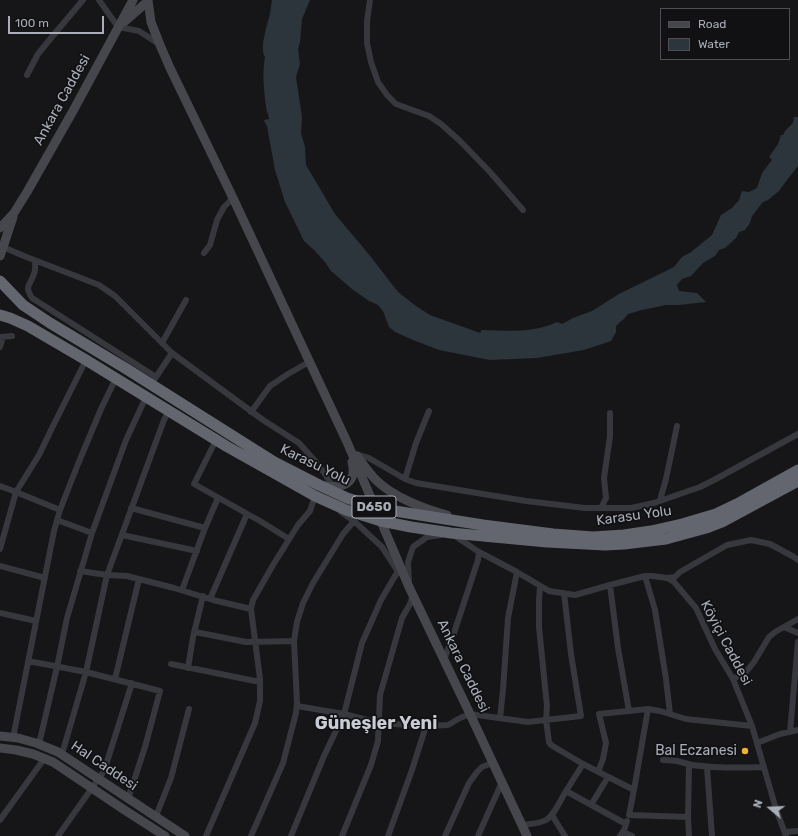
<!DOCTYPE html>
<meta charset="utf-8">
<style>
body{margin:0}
#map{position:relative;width:798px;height:836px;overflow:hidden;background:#161618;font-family:Rubik,sans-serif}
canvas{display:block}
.legend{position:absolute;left:660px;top:8px;width:130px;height:52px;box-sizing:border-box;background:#111113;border:1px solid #4d4f55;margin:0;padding:5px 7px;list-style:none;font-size:12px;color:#a8adb8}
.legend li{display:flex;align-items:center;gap:8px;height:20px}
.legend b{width:20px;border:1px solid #4d4f55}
.north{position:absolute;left:750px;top:788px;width:40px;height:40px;-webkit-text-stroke:3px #111113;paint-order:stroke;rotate:289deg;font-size:11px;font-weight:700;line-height:16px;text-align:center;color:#a8adb8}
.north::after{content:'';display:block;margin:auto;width:14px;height:18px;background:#a8adb8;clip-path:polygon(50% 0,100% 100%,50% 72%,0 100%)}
.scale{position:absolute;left:8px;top:16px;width:96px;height:18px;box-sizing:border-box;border:2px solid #a8adb8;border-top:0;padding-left:5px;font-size:12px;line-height:14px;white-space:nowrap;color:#a8adb8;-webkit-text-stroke:3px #111113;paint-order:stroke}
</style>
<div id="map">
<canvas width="798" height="836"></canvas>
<ul class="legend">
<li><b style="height:5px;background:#45474d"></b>Road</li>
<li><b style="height:11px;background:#2c353c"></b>Water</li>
</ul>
<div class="north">N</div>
<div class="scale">100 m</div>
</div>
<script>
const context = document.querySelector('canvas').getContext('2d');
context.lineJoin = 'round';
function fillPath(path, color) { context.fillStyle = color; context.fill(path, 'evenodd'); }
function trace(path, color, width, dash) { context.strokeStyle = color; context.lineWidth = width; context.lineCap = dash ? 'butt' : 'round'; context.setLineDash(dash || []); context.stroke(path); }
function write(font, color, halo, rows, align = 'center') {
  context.font = font + ' Rubik,sans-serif'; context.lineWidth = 3.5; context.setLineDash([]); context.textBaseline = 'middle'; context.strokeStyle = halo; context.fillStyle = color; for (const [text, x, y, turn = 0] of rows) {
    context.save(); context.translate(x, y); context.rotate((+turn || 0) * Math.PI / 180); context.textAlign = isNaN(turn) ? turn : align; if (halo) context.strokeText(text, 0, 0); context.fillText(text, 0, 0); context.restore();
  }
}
const water = new Path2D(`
 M 272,0 L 310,0 L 302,19 L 300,42 L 298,49 L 300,64 L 296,77 L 302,117 L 301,133 L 305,147 L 306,165 L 335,214 L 371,257 L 398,292 L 416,306 L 430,315 L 480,333 L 482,330 C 507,331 534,333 557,322 L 562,324 L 573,318 L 592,311 L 619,294 L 674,267 L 682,257 L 691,252 L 712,235 L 721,215 L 732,208 L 739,200 L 742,191 L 749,192 L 757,188 L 762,173 L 772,160 L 769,157 L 778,144 L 781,135 L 783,135 L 785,131 L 793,123 L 794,117 L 798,117 L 798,166 L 787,180 L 779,191 L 768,200 L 763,202 L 752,216 L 750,223 L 745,230 L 739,232 L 736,238 L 725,248 L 719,250 L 715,256 L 703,263 L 691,276 L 682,279 L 677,285 L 679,291 L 697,293 L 706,302 L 679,305 L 666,305 L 642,310 L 628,314 L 625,318 L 619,323 L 616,326 L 616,332 L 611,341 L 584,350 L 537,358 L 490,360 L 439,350 L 413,340 L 395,332 L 389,327 L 383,311 L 378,305 L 369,301 L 352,289 L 331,271 L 325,262 L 313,249 L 304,241 L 285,202 L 275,170 L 267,126 L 265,123 L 264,120 L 269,119 C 269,115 266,111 266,107 C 264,90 262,73 265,57 C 259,47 268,24 270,13 C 271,9 271,4 272,0 Z`);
const street = new Path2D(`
 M 99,0 L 118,27 L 139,31 L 159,44
 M 370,0 L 367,21 L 367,43 L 371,62 L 378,82 L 387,95 L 396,104 L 429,116 L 441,124 L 460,141 L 490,172 L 523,210
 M 27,75 L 38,54 L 51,38 L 83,0
 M 3,247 L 24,256 L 99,285 L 115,296 L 172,353 L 263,420 L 299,443 L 315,461 L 325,474 L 333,487
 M 204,253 L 210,245 L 217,220 L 224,207 L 233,198
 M 35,261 C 35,265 36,270 34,274 C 30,286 24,285 32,298 L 156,377
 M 0,337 L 12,336
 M 162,343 L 186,300
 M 0,347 L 3,337
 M 154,380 L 172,353
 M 251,412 L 270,386 L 288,374 L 309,362
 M 216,440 L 194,484 L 260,521 L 289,539
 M 356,454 L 369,458 L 405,479 L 416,483 L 526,501 L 585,508 L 631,508 L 654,503 L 700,487 L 714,480 L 798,434
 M 405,479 L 416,443 L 429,411
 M 0,486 L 11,490 L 60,510
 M 660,500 L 666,479 L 677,426
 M 131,508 L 205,528
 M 601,508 L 606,498 L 604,478 L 610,436 L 610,413
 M 341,512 L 354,521 L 382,547 L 399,573
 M 57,520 L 92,533 L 126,440 L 146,397
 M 122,535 L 197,551
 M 455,536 L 479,552 L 517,572 L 549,591 L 575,595 L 610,585 L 645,576 L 653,576 L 667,578 L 674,582 L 696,608 L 715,649 L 733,679 L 752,726 L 776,809 L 786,836
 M 0,549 L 16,492 L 39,455 L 53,426 L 86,360
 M 0,566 L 45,578
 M 80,571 L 107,575 L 127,576 L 174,588 L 213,600 L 251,609 L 260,679 L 260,701 L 255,723 L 206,836
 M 645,576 L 655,610 L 666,679 L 670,714
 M 667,578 L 675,577 L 680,572 L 727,545 L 751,540 L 770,544 L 794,557 L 798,560
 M 409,584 L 408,562 L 413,547 L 427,537 L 441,535
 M 610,585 L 618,648 L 629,711
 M 540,586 L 539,601 L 539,627 L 547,706 L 546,720 L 549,742 L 551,745 L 583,764 L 634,790 L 648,709 L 660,711 L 686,719 L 752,726
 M 182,590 L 205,528 L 218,498
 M 210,599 L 247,514
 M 251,609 L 253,600 L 273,565 L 298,525 L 310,511 L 315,496 L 316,497
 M 0,613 L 36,621
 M 784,627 L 798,633
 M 195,632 L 246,642 L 294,641 L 297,622 L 303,603 L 313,583 L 343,534 L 354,521
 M 444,660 L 453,636 L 478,560 L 479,552
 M 28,661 L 86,672 L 160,691 L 145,747 L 128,799
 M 171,664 L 260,682
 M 188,668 L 193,637 L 203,596
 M 115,679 L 139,579
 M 733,679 L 746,672 L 754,662 L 769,637 L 775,632 L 798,619
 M 297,706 L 344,714 L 379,723 L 426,726 L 448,725 L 460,718 L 470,714 L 528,722 L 581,716 L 571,654 L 564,593
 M 500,718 L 503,690 L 508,618 L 517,572
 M 790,732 L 798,642
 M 13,738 L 54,531 L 60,510 L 78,464 L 101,409 L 116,378
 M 757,743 L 780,734 L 798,730
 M 39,744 L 57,667 L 67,618 L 92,533
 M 62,754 L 86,672 L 107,575 L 164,420 L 169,411
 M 663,760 L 677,761 L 692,765
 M 583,764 L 566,791 L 626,824
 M 707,767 L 712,836
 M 598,772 L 603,759 L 606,743 L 599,714 L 648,709
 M 634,790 L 629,815 L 688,817 L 689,767 L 692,765 C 716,768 740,768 764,767
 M 591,805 L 608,777
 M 552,814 L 555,820 L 565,836
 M 156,816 L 171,778 L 189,709
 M 688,817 L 689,836
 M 0,820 L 44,759
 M 521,825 C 529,824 539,824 546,820 C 554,816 561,799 566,791
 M 623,832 L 632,836
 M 785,832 L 798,831
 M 58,836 L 104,771 L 132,683
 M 251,836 L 283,763 L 296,713 L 297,703 L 294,641
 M 291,836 L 324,756 L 344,714 L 362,643 L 381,600 L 398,571
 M 342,836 L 371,765 L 378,741 L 380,695 L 402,618 L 410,604 L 413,595
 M 388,836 L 412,770 L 426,726
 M 445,836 L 469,783 L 477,772 L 482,767 L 492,763
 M 478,836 L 502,782
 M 620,836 L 624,830 L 627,821`);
const secondary = new Path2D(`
 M 148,0 L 151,22 L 160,45 L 170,68 L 233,198 L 347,442 L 409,587 L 470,714 L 527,836
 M 124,22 L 148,1
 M 0,228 L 14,213 L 27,192 L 73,111 L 133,0
 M 0,256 L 13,217
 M 357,456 C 363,464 369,473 376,480 C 393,497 424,509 447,515
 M 324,486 C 341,488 358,485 352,462
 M 0,736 L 18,738 L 36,743 L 58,752 L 185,836
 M 0,748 L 16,750 L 33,754 L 53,762 L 126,811 L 165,836`);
const highway = new Path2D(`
 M 0,281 L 23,305 L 50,323 L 125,368 L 274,462 L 319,485 L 347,498 L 376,508 L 483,525 L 553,534 L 593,537 L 624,535 L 651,531 L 682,524 L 716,514 L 737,504 L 798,470
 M 0,315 L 10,318 L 28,326 L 86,360 L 226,446 L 315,496 L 346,510 L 381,521 L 411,527 L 451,533 L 547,542 L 605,545 L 624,544 L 666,539 L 706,528 L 724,521 L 798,481`);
const markers = [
 [745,751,4,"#f2b134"]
];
const shields = [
 [374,507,44]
];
const shieldNames = [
 ["D650",374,507]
];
const streetNames = [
 ["Ankara Caddesi",62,100,-61],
 ["Karasu Yolu",315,465,26],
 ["Karasu Yolu",634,516,-8],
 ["Köyiçi Caddesi",726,643,62],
 ["Ankara Caddesi",463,666,64],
 ["Hal Caddesi",104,766,34]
];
const poiNames = [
 ["Bal Eczanesi",737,751]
];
const districtNames = [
 ["Güneşler Yeni",376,724]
];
fillPath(water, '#2c353c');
trace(street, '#37383d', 6);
trace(secondary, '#45474d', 9);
trace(highway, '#63666e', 11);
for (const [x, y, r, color] of markers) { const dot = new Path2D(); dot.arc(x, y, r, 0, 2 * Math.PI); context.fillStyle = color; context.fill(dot); trace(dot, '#111113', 1.5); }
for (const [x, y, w] of shields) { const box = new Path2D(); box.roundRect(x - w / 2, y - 11, w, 22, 3); context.fillStyle = '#111113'; context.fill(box); trace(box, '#a8adb8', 1); }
write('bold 13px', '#a8adb8', null, shieldNames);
write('14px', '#a8adb8', '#111113', streetNames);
write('14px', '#a8adb8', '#111113', poiNames, 'right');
write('bold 18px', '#c9ccd4', '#111113', districtNames);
</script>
